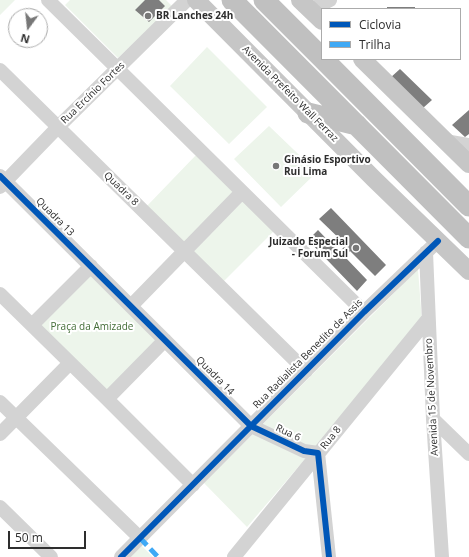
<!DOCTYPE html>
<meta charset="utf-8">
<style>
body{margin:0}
#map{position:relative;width:469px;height:557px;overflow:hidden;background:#fff;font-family:"Open Sans",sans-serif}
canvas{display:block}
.legend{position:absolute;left:321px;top:8px;width:140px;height:52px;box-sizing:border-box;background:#fff;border:1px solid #ababab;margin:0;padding:5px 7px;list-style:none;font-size:12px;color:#2e2e2e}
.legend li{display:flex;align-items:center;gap:8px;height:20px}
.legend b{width:20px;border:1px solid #ababab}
.north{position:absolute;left:8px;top:8px;width:40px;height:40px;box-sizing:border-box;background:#fff;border:1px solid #ababab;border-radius:50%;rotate:195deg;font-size:11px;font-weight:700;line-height:16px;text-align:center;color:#2e2e2e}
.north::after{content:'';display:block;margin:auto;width:14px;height:18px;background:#777;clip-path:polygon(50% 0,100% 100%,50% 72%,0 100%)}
.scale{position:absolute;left:8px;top:531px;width:78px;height:18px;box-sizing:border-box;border:2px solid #2e2e2e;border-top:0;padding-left:5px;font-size:12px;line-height:14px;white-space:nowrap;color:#2e2e2e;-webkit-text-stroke:3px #fff;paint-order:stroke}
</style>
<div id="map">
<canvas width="469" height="557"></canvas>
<ul class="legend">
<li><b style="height:5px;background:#0057b8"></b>Ciclovia</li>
<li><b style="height:5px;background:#3fa9f5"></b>Trilha</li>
</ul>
<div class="north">N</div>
<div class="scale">50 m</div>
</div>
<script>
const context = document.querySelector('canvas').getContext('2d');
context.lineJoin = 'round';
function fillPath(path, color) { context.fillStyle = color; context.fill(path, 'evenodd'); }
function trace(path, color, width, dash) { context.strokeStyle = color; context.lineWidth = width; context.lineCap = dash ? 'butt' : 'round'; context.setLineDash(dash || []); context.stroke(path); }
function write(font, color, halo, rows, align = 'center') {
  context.font = font + ' "Open Sans",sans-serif'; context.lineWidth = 4; context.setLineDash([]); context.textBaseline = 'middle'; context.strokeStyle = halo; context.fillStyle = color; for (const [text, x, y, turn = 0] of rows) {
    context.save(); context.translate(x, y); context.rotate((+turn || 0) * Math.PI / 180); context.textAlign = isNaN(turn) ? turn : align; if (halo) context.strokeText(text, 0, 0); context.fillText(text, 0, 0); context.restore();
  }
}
const green = new Path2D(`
 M 0,0 L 15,0 L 0,15 Z
 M 70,0 L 166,0 L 172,6 L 118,58 L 65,5 Z
 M 207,47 L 267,107 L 229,144 L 170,86 Z
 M 269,126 L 317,172 L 281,207 L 234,159 Z
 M 197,154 L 236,193 L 183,243 L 146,207 Z
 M 243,201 L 274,231 L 224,281 L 193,252 Z
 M 418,269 L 422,322 L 247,527 L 204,483 Z
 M 90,272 L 161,340 L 107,395 L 37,325 Z
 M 140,544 L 153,557 L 127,557 Z`);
const building = new Path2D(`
 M 145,0 L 159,0 L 165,6 L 149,22 L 135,10 Z
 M 387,7 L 415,7 L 415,9 L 387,9 Z
 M 400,69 L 432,100 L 423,108 L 390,78 Z
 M 469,110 L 469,134 L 465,137 L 452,125 Z
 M 331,208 L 386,265 L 375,276 L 350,251 L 345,257 L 367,280 L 357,291 L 308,240 L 318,230 L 339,252 L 346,245 L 319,219 Z`);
const minor = new Path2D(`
 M 48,0 L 364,312
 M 310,10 L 330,0
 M 0,70 L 306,371
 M 445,141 L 469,145
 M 0,176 L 251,426 L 304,451 L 318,453 L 329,557
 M 0,187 L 58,127 L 187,0
 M 426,252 L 433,419 L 442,557
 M 0,294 L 107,399 L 193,485
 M 131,306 L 242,192
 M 32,325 L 91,266
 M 107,399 L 165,340
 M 0,402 L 140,538
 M 433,419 L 469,454
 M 0,434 L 70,363
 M 0,507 L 51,557
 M 121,557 L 364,312 L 438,241
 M 234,557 L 428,319`);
const major = new Path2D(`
 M 196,0 L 374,179 L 469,271
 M 300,0 L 322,21
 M 362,59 L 469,164`);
const highway = new Path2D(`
 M 232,0 L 469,238
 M 264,0 L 322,58
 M 323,59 L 469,206
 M 308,113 L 357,125`);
const quiet = new Path2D(`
 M 140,538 L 158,557`);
const cycleway = new Path2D(`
 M 0,176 L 251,426 L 304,451 L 318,453 L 329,557
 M 121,557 L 364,312 L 438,241`);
const markers = [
 [148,16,4,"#777"],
 [276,166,4,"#777"],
 [356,248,4,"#777"]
];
const poiNames = [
 ["BR Lanches 24h",156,16],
 ["Ginásio Esportivo",284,160],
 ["Rui Lima",284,172],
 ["Juizado Especial",348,242,"right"],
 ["- Forum Sul",348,254,"right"]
];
const streetNames = [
 ["Rua Ercínio Fortes",93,93,-44],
 ["Avenida Prefeito Wall Ferraz",290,94,45],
 ["Quadra 8",121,189,44],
 ["Quadra 13",55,217,45],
 ["Rua Radialista Benedito de Assis",308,354,-45],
 ["Quadra 14",215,376,45],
 ["Avenida 15 de Novembro",432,397,-93],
 ["Rua 6",288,433,25],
 ["Rua 8",331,438,-51]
];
const parkNames = [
 ["Praça da Amizade",92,327]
];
fillPath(green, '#edf5eb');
fillPath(building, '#7e7e7e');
trace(minor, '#d3d3d3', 14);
trace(major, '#c6c6c6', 18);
trace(highway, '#c0c0c0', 21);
trace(quiet, '#3fa9f5', 5, [10, 5]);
trace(cycleway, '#0057b8', 6);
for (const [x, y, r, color] of markers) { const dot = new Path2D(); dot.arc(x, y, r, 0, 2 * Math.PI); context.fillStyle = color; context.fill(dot); trace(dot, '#fff', 1.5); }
write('bold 10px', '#2e2e2e', '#fff', poiNames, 'left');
write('10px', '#2e2e2e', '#fff', streetNames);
write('10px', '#436d37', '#fff', parkNames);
</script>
